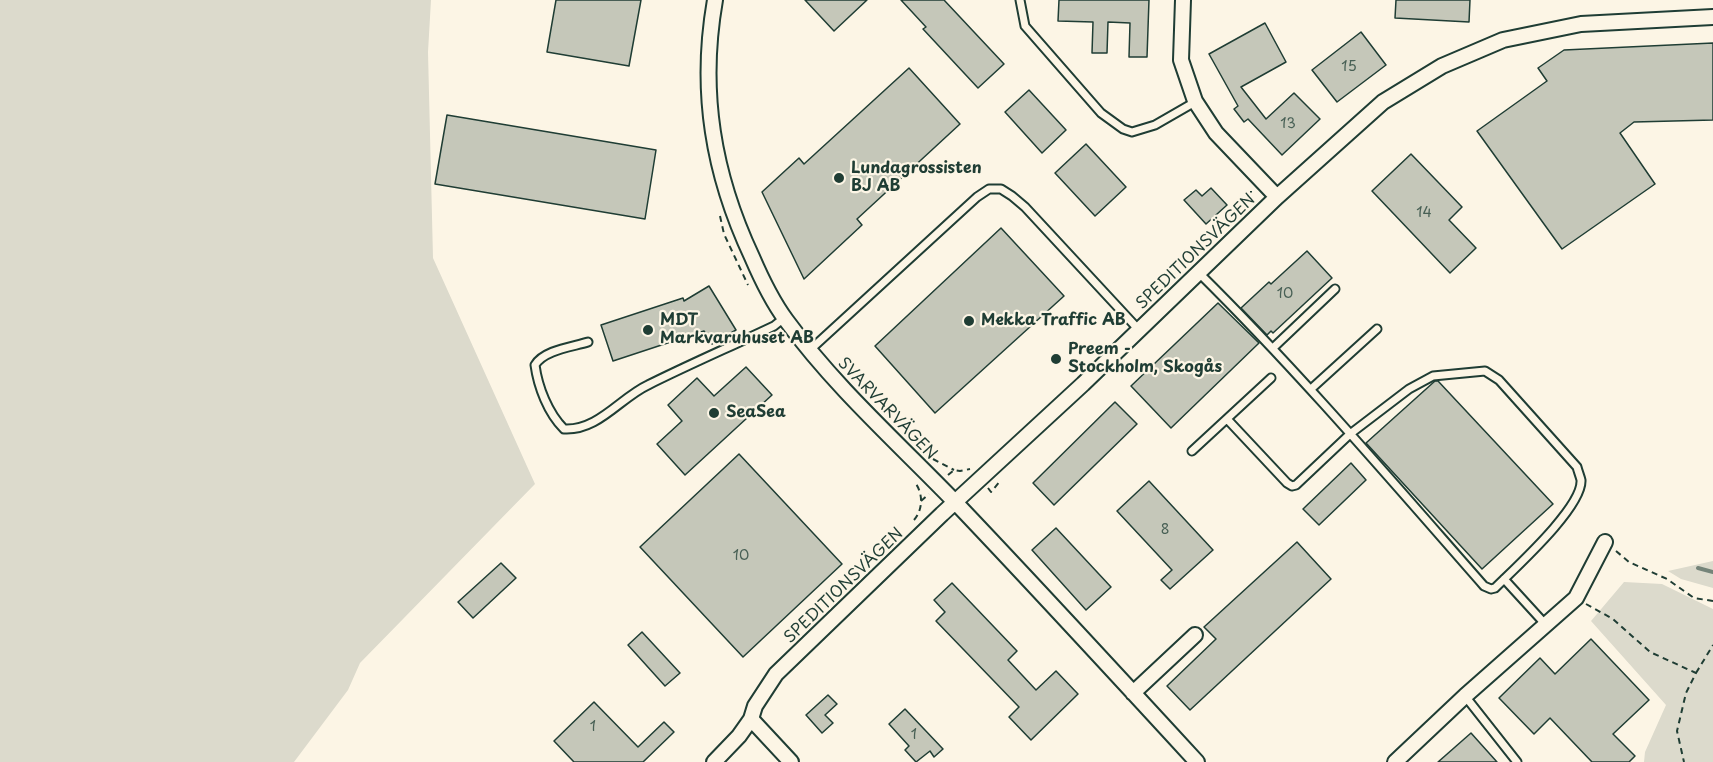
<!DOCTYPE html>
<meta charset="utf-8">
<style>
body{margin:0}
canvas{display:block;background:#fcf5e5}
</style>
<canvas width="1713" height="762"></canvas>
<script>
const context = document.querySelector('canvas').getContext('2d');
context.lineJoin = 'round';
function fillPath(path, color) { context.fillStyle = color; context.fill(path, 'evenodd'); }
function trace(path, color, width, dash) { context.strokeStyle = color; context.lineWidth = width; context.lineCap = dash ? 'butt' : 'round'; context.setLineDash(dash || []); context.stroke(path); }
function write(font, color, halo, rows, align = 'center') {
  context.font = font + ' "Playpen Sans",sans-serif'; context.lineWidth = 4.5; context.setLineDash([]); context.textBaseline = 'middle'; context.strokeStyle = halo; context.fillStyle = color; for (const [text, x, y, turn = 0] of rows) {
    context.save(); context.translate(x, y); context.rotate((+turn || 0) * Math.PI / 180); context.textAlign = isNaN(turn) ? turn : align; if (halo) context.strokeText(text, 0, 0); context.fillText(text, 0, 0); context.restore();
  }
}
const green = new Path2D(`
 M 0,0 L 431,0 L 428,52 L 433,258 L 535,484 L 360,663 L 348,690 L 294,762 L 0,762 Z
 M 1713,561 L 1713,588 L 1681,579 L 1668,571 Z
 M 1624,582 L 1662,584 L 1713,609 L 1713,762 L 1644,762 L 1645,752 L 1666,705 L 1591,621 Z`);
const stream = new Path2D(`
 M 1698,568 L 1713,572`);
const building = new Path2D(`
 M 556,0 L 641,0 L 629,66 L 547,52 Z
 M 805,0 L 867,0 L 834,31 Z
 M 901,0 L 944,0 L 1004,64 L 978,88 L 923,29 L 926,27 Z
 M 1059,0 L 1149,0 L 1147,57 L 1129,57 L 1130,23 L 1108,22 L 1107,53 L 1092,53 L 1093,22 L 1058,21 Z
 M 1396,0 L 1470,0 L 1469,22 L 1395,18 Z
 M 1265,23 L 1286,62 L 1241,87 L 1266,119 L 1294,93 L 1320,119 L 1282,155 L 1248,119 L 1244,122 L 1234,109 L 1238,106 L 1209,54 Z
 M 1361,32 L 1386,65 L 1337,102 L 1312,70 Z
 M 1713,43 L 1713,120 L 1634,122 L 1620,133 L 1655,184 L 1562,249 L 1477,131 L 1547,81 L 1538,68 L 1564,50 Z
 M 909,68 L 960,124 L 857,219 L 862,225 L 804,279 L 762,192 L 799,158 L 804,164 Z
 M 1029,90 L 1066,130 L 1042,153 L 1005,112 Z
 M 447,115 L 656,150 L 645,219 L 435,184 Z
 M 1086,144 L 1126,187 L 1095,216 L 1055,173 Z
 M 1411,154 L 1462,207 L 1449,220 L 1476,248 L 1450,273 L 1372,191 Z
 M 1211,188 L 1227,205 L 1206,224 L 1184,200 L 1196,190 L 1202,196 Z
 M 1001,228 L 1064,296 L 935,413 L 875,346 Z
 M 1307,251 L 1332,278 L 1273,333 L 1271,331 L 1267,335 L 1241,308 L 1269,282 L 1271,284 Z
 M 709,286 L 736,330 L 712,344 L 704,331 L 613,361 L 601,325 L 683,298 L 684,301 Z
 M 1218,303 L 1259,343 L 1171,428 L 1131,386 Z
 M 746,367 L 772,395 L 685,475 L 657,444 L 682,421 L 668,405 L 697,378 L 714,396 Z
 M 1435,381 L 1438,381 L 1553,504 L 1482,569 L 1366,443 Z
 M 1115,402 L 1137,424 L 1054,505 L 1033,483 Z
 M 739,454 L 842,564 L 743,657 L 640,547 Z
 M 1351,463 L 1366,480 L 1319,525 L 1303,509 Z
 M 1149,481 L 1213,550 L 1170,589 L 1161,580 L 1172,570 L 1117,511 Z
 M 1056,528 L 1111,587 L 1086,610 L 1032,550 Z
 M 1297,542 L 1331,579 L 1190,710 L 1167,686 L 1216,639 L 1204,627 Z
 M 501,563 L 516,578 L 473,618 L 458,602 Z
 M 952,583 L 1017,651 L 1008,660 L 1036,690 L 1056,671 L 1078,694 L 1031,740 L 1009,717 L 1019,707 L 936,621 L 945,612 L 934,600 Z
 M 642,632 L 680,673 L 665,686 L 628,645 Z
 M 1591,639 L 1649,700 L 1613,734 L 1635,756 L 1629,762 L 1592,762 L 1550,718 L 1534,734 L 1499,698 L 1540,658 L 1555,674 Z
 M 828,695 L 837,704 L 825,715 L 833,723 L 822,733 L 806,715 Z
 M 594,702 L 638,747 L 664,722 L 674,732 L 643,762 L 574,762 L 554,741 Z
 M 905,709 L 943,749 L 934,757 L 930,751 L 916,762 L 905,750 L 909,746 L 889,724 Z
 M 1471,733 L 1497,762 L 1438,762 Z`);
const path = new Path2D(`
 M 1251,203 L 1251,191
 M 720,216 L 724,234 L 748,285
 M 933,459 L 954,470
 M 948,475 L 954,470 L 960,471 L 970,469
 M 988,488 L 991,492 L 1001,480
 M 921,501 L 929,494
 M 914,520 C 923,510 923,494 916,484
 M 1616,551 L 1629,562 L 1667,579 L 1694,598 L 1713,601
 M 1586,604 L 1613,619 L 1650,652 L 1696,673 L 1686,693 L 1677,731 L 1684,762
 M 1696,673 L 1713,645`);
const service = new Path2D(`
 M 1020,0 L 1025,26 L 1101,113 L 1123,129 L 1132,132 L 1155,125 L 1195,102
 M 1199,273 C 1299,372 1391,480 1484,586 L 1491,589 L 1495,588 C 1515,568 1583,507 1581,480 C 1580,476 1578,471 1577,467 L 1499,380 L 1485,371 L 1433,376 L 1409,389 L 1350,434 L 1296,485 L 1292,486 L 1287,483 L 1227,419
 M 588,342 C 572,347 544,350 535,365 C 538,387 548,413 564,429 C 598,431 620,398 648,385 C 690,364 732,346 774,326 L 784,318
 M 1274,347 L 1335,289
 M 810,350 L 977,197 L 989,189 L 1001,189 L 1012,196 L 1025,207 L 1139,330
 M 1311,389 L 1377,329
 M 1192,451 L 1271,378
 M 1504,579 L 1546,625
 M 1465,696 L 1517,762`);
const minor = new Path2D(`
 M 715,0 C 699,91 713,174 752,257 C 761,278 772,301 786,320 C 835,387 898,443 956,503 C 1037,588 1117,675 1197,762
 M 1183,0 L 1181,60 L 1195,101 L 1216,133 L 1277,197
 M 1133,693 L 1195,635
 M 714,762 L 739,736 L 751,719
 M 791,762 L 751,719 L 755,706 L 776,674 L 942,514 L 1083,384 L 1277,197 L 1383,102 L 1442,66 L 1503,40 L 1581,24 L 1713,17
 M 1395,762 L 1465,696 L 1576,598 L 1605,542`);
const markers = [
 [839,178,6,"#1f3d34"],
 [969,321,6,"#1f3d34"],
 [648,330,6,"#1f3d34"],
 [1056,359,6,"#1f3d34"],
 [714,413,6,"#1f3d34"]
];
const numberNames = [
 ["15",1349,67],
 ["13",1288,124],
 ["14",1424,213],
 ["10",1285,294],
 ["8",1165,530],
 ["10",741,556],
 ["1",593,727],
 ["1",914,735]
];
const poiNames = [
 ["Lundagrossisten",851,169],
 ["BJ AB",851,187],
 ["MDT",660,321],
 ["Markvaruhuset AB",660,339],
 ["Mekka Traffic AB",981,321],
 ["Preem -",1068,350],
 ["Stockholm, Skogås",1068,368],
 ["SeaSea",726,413]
];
const streetNames = [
 ["SPEDITIONSVÄGEN",1196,252,-44],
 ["SVARVARVÄGEN",887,409,46],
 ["SPEDITIONSVÄGEN",844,586,-44]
];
fillPath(green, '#dcdacc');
trace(stream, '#758479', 4);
fillPath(building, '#c5c7b9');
trace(building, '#1f3d34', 1.5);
trace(service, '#1f3d34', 11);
trace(minor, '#1f3d34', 18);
trace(path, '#1f3d34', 2, [6, 4.5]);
trace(service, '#fcf5e5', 7);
trace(minor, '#fcf5e5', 14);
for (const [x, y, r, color] of markers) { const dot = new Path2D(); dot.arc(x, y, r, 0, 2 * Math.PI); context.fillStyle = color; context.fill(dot); trace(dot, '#fcf5e5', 2); }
write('14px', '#486055', null, numberNames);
write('bold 16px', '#1f3d34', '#fcf5e5', poiNames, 'left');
write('16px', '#1f3d34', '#fcf5e5', streetNames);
</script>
